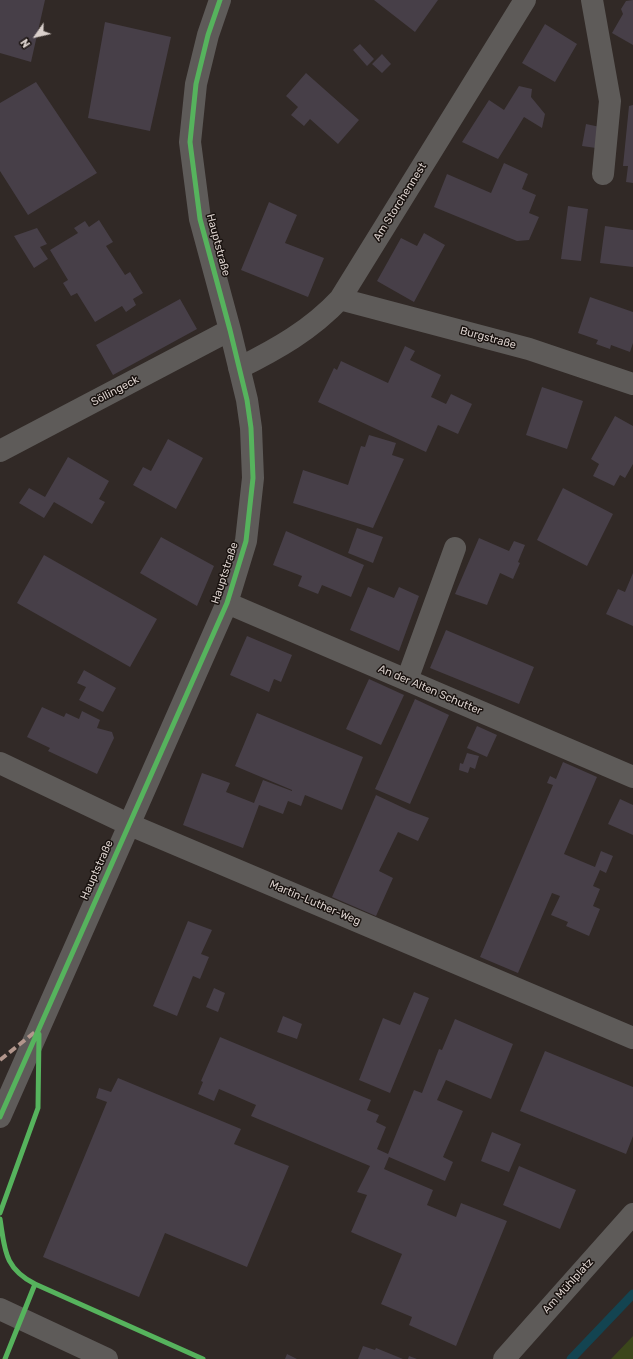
<!DOCTYPE html>
<meta charset="utf-8">
<style>
body{margin:0}
#map{position:relative;width:633px;height:1359px;overflow:hidden;background:#312926;font-family:Rubik,sans-serif}
canvas{display:block}
.north{position:absolute;left:16px;top:16px;width:40px;height:40px;-webkit-text-stroke:3px #19120f;paint-order:stroke;rotate:236deg;font-size:11px;font-weight:700;line-height:16px;text-align:center;color:#dad0cc}
.north::after{content:'';display:block;margin:auto;width:14px;height:18px;background:#dad0cc;clip-path:polygon(50% 0,100% 100%,50% 72%,0 100%)}
</style>
<div id="map">
<canvas width="633" height="1359"></canvas>
<div class="north">N</div>
</div>
<script>
const context = document.querySelector('canvas').getContext('2d');
context.lineJoin = 'round';
function fillPath(path, color) { context.fillStyle = color; context.fill(path, 'evenodd'); }
function trace(path, color, width, dash) { context.strokeStyle = color; context.lineWidth = width; context.lineCap = dash ? 'butt' : 'round'; context.setLineDash(dash || []); context.stroke(path); }
function write(font, color, halo, rows, align = 'center') {
  context.font = font + ' Rubik,sans-serif'; context.lineWidth = 3; context.setLineDash([]); context.textBaseline = 'middle'; context.strokeStyle = halo; context.fillStyle = color; for (const [text, x, y, turn = 0] of rows) {
    context.save(); context.translate(x, y); context.rotate((+turn || 0) * Math.PI / 180); context.textAlign = isNaN(turn) ? turn : align; if (halo) context.strokeText(text, 0, 0); context.fillText(text, 0, 0); context.restore();
  }
}
const green = new Path2D(`
 M 633,1336 L 633,1359 L 611,1359 Z`);
const stream = new Path2D(`
 M 571,1359 L 633,1294`);
const building = new Path2D(`
 M 0,0 L 45,0 L 31,62 L 0,53 Z
 M 374,0 L 438,0 L 415,32 Z
 M 633,0 L 633,45 L 612,33 L 623,14 L 621,9 L 626,1 Z
 M 105,22 L 171,37 L 150,131 L 88,118 Z
 M 545,24 L 577,44 L 555,82 L 522,63 Z
 M 360,44 L 374,59 L 367,66 L 353,50 Z
 M 382,54 L 391,64 L 382,73 L 372,64 Z
 M 306,73 L 359,120 L 338,144 L 310,119 L 304,126 L 291,115 L 298,107 L 286,96 Z
 M 36,82 L 97,173 L 28,215 L 0,171 L 0,103 Z
 M 519,86 L 532,89 L 531,97 L 545,114 L 542,128 L 524,117 L 498,159 L 462,142 L 489,100 L 504,110 Z
 M 633,105 L 633,183 L 626,182 L 628,166 L 623,166 L 629,106 Z
 M 586,124 L 600,127 L 596,148 L 582,146 Z
 M 504,163 L 528,174 L 522,189 L 536,195 L 529,213 L 539,217 L 529,240 L 517,241 L 434,207 L 447,174 L 491,193 Z
 M 269,202 L 297,215 L 285,243 L 324,258 L 308,297 L 241,270 Z
 M 568,206 L 588,209 L 581,261 L 561,259 Z
 M 99,220 L 113,242 L 106,246 L 125,275 L 130,272 L 143,293 L 133,299 L 136,305 L 126,312 L 122,306 L 95,322 L 77,293 L 71,296 L 63,283 L 68,280 L 50,250 L 78,233 L 74,228 L 85,221 L 89,227 Z
 M 605,226 L 633,230 L 633,267 L 600,263 Z
 M 37,228 L 47,244 L 40,247 L 48,259 L 34,268 L 14,236 Z
 M 424,233 L 445,245 L 414,302 L 377,281 L 401,238 L 417,246 Z
 M 590,297 L 633,312 L 633,343 L 630,352 L 611,345 L 610,349 L 596,344 L 598,340 L 578,333 Z
 M 180,299 L 197,329 L 113,375 L 96,345 Z
 M 405,346 L 415,351 L 410,360 L 441,375 L 431,397 L 446,404 L 451,394 L 472,404 L 458,434 L 438,425 L 426,452 L 318,402 L 334,368 L 337,370 L 341,361 L 388,383 Z
 M 542,387 L 583,401 L 567,449 L 526,435 Z
 M 615,416 L 633,426 L 633,464 L 625,478 L 620,475 L 614,486 L 593,476 L 599,464 L 591,459 Z
 M 369,435 L 396,443 L 392,455 L 404,459 L 373,528 L 293,503 L 303,470 L 348,485 L 361,446 L 365,447 Z
 M 168,439 L 203,458 L 176,509 L 133,485 L 143,467 L 151,471 Z
 M 68,457 L 109,481 L 99,499 L 105,502 L 92,524 L 54,502 L 44,518 L 19,503 L 29,488 L 45,497 Z
 M 563,488 L 613,514 L 587,566 L 537,540 Z
 M 357,528 L 383,537 L 373,563 L 348,553 Z
 M 286,531 L 364,565 L 351,597 L 322,585 L 318,594 L 298,586 L 302,576 L 273,565 Z
 M 161,537 L 214,566 L 197,606 L 140,573 Z
 M 479,538 L 509,551 L 514,541 L 525,545 L 518,562 L 520,563 L 513,579 L 500,573 L 487,605 L 455,594 Z
 M 44,555 L 157,619 L 130,667 L 17,603 Z
 M 633,573 L 633,626 L 606,614 L 618,589 L 625,592 Z
 M 368,587 L 394,598 L 399,587 L 419,596 L 399,651 L 350,630 Z
 M 446,630 L 534,667 L 519,704 L 430,668 Z
 M 247,636 L 292,655 L 281,682 L 274,679 L 269,692 L 230,675 Z
 M 84,670 L 116,688 L 103,712 L 79,700 L 86,687 L 77,683 Z
 M 369,679 L 404,695 L 381,745 L 346,729 Z
 M 415,699 L 449,715 L 410,804 L 375,789 Z
 M 42,707 L 64,717 L 66,713 L 79,719 L 82,711 L 100,720 L 97,728 L 112,732 L 114,738 L 97,774 L 48,751 L 50,748 L 27,737 Z
 M 257,713 L 363,757 L 342,810 L 305,795 L 301,806 L 288,801 L 283,814 L 259,805 L 243,848 L 183,825 L 202,773 L 230,783 L 226,792 L 254,803 L 263,780 L 292,791 L 292,790 L 235,766 Z
 M 477,726 L 497,735 L 487,757 L 467,748 Z
 M 467,753 L 479,756 L 475,769 L 470,767 L 468,773 L 459,770 L 460,763 L 463,764 Z
 M 563,762 L 597,777 L 564,854 L 595,867 L 601,851 L 613,856 L 606,873 L 600,870 L 593,886 L 600,889 L 593,906 L 600,909 L 589,936 L 566,926 L 568,922 L 551,915 L 560,896 L 552,893 L 518,973 L 480,957 L 553,785 L 547,783 L 550,776 L 556,779 Z
 M 376,795 L 408,810 L 429,818 L 418,841 L 398,832 L 379,871 L 393,878 L 376,916 L 332,897 Z
 M 620,799 L 633,805 L 633,835 L 608,824 Z
 M 188,921 L 212,930 L 201,954 L 209,957 L 200,979 L 193,976 L 177,1016 L 153,1006 Z
 M 214,988 L 225,993 L 218,1012 L 206,1007 Z
 M 414,992 L 429,998 L 390,1093 L 359,1080 L 383,1018 L 400,1025 Z
 M 283,1016 L 302,1024 L 297,1039 L 277,1032 Z
 M 455,1019 L 513,1044 L 491,1099 L 446,1080 L 437,1100 L 463,1111 L 443,1157 L 453,1162 L 445,1181 L 389,1157 L 384,1169 L 433,1190 L 427,1205 L 456,1217 L 461,1203 L 507,1221 L 456,1346 L 409,1325 L 412,1317 L 381,1304 L 402,1254 L 351,1232 L 367,1195 L 357,1192 L 370,1166 L 251,1116 L 256,1105 L 219,1089 L 214,1101 L 198,1094 L 203,1082 L 201,1081 L 220,1037 L 371,1100 L 367,1110 L 379,1115 L 376,1122 L 386,1127 L 377,1149 L 388,1154 L 414,1090 L 422,1093 L 439,1049 L 442,1050 Z
 M 545,1051 L 633,1087 L 633,1136 L 626,1154 L 520,1111 Z
 M 118,1078 L 241,1129 L 234,1144 L 289,1166 L 247,1267 L 165,1233 L 139,1297 L 43,1257 L 107,1102 L 96,1098 L 99,1088 L 111,1092 Z
 M 492,1132 L 521,1144 L 509,1172 L 481,1161 Z
 M 519,1166 L 576,1190 L 560,1229 L 503,1205 Z
 M 363,1346 L 375,1350 L 376,1348 L 403,1359 L 358,1359 Z
 M 287,1354 L 297,1359 L 285,1359 Z
 M 409,1356 L 417,1359 L 408,1359 Z`);
const minor = new Path2D(`
 M 592,0 L 610,101 L 603,174
 M 340,299 L 529,349 L 633,384
 M 239,368 C 277,349 311,330 340,299 L 525,0
 M 0,451 L 230,330
 M 227,603 L 633,777
 M 407,680 L 455,548
 M 0,763 L 128,824 L 633,1038
 M 0,1117 L 227,603 L 246,541 L 253,478 L 251,428 L 247,400 L 230,330 L 200,219 L 190,142 L 196,84 L 208,35 L 220,0
 M 0,1309 L 107,1359
 M 504,1359 L 633,1214`);
const quiet = new Path2D(`
 M 0,1060 L 35,1032`);
const cycleway = new Path2D(`
 M 0,1117 L 227,603 L 246,541 L 253,478 L 251,428 L 247,400 L 230,330 L 200,219 L 190,142 L 196,84 L 208,35 L 220,0
 M 0,1213 L 38,1108 L 39,1034
 M 0,1219 C 5,1250 4,1268 35,1284 L 5,1359
 M 35,1284 L 203,1359`);
const streetNames = [
 ["Am Storchennest",400,202,-58],
 ["Hauptstraße",218,245,75],
 ["Burgstraße",488,338,15],
 ["Söllingeck",115,391,-28],
 ["Hauptstraße",225,573,-72],
 ["An der Alten Schutter",430,690,23],
 ["Hauptstraße",97,870,-66],
 ["Martin-Luther-Weg",315,903,23],
 ["Am Mühlplatz",568,1286,-48]
];
fillPath(green, '#3b461b');
trace(stream, '#134451', 9);
fillPath(building, '#473f48');
trace(minor, '#5e5b59', 22);
trace(quiet, '#b2968c', 4, [8, 4]);
trace(cycleway, '#56b35d', 5);
write('11px', '#dad0cc', '#19120f', streetNames);
</script>
